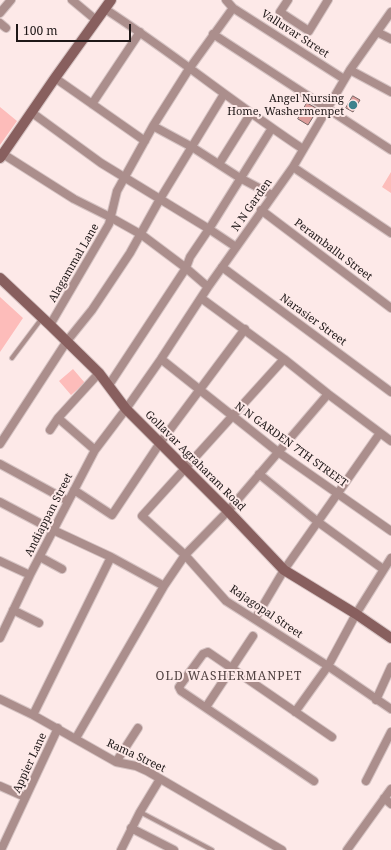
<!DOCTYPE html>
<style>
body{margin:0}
#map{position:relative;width:391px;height:850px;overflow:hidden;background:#fde9e8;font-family:"Noto Serif",serif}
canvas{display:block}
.scale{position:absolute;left:16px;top:24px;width:115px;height:18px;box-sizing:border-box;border:2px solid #1f1818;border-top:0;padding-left:5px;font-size:12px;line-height:14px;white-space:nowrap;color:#1f1818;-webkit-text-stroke:3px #fde9e8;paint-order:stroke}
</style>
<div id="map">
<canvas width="391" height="850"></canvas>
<div class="scale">100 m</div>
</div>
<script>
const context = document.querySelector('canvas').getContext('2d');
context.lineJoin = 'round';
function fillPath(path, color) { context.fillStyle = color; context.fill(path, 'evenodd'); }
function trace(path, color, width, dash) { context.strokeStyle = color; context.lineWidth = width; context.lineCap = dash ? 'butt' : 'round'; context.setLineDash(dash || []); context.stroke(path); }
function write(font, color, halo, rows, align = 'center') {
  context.font = font + ' "Noto Serif",serif'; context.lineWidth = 4; context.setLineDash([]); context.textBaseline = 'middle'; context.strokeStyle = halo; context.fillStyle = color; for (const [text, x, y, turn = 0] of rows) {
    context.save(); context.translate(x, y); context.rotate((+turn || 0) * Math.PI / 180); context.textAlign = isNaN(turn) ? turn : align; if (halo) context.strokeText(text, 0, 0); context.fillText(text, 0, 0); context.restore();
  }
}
const green = new Path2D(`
 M 0,107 L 17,121 L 0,145 Z
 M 391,172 L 391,193 L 382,187 Z
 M 0,297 L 23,318 L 0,352 Z
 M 73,369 L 85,383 L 71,395 L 59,381 Z`);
const building = new Path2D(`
 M 353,96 L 360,100 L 353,112 L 346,108 Z
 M 307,103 L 318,109 L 308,125 L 298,119 Z`);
const lane = new Path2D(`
 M 12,358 L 42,318
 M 140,812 L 212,850`);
const street = new Path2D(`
 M 72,0 L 96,20
 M 226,0 L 233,8 L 344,79
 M 288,0 L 280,12 L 309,31 L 328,0
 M 105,9 C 173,53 235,104 303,149
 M 0,13 L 11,0
 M 0,23 L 6,28
 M 377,32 L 391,39
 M 213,34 L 391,150
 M 350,70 L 391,92
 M 55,78 L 145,141
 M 92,104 L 140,32
 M 31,112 L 101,163 L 209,229 L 236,247
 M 153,126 L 192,147 L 240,178 L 272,195
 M 3,154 L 74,199 L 110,217 L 142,235 L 186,268 L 208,287
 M 219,164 L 251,113
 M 293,167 L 391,233
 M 261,210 L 391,308
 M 222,267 L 391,392
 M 201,298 L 284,359 L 328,394 L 391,441
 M 50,325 L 109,224 L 117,191 L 153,126 L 189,69 L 233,8
 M 161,359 L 278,452 L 391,531
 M 284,359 L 142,516 L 185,555 L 226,601 L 328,666 L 391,709
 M 109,385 L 186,268 L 190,257 L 209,229 L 272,128
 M 58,418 L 95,450
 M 50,430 L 58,418 L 99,373
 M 0,444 L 67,341 L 92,310 L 130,253 L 160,199 L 224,94
 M 0,464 L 68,501
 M 259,474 L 318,522 L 383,569
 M 74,490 L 112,515 L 160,443 L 245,329
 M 0,502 L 53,530 L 111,557 L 164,586
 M 40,557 L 62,569
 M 0,561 L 30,575
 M 13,610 L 39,623
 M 255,619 L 284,570 L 380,433
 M 0,638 L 30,575 L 95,450 L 126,409 L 161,359 L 208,287 L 293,167 L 350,70 L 391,12
 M 0,699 L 33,715 L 116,762 L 136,766 L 147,771 L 282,850
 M 376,700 L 391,667
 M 206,707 L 253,636
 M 295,712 L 328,666 L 356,614 L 391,558
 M 33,715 L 111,557
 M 76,738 L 164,586 L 185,555 L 228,511 L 328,394
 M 116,762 L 138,728
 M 314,781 L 181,691 L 179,687 L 203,654 L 208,652 L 332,737
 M 366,781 L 391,732
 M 0,786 L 25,797
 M 384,798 L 391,804
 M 131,828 L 174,850
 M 1,850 L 58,728
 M 121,850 L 140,812 L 160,779
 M 347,850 L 391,789`);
const secondary = new Path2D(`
 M 0,158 L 55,78 L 111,0
 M 0,278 L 50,325 L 99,373 L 126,409 L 228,511 L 284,570 L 356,614 L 391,638`);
const markers = [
 [353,105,5,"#3c828d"]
];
const streetNames = [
 ["Valluvar Street",295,34,33],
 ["N N Garden",252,205,-55],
 ["Peramballu Street",333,250,37],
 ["Alagammal Lane",74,263,-60],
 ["Narasier Street",313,320,36],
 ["N N GARDEN 7TH STREET",291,445,36],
 ["Gollavar Agraharam Road",195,461,45],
 ["Andiappan Street",49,515,-63],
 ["Rajagopal Street",266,612,34],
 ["Rama Street",136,756,25],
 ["Appier Lane",30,763,-65]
];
const poiNames = [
 ["Angel Nursing",344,99],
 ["Home, Washermenpet",344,112]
];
const neighbourhoodNames = [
 ["OLD WASHERMANPET",229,677]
];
fillPath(green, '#fdbcba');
fillPath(building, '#dd9b99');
trace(building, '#776665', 1);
trace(lane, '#d5c3c3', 6);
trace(street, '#d5c3c3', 10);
trace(secondary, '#d5c3c3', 12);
trace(lane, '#ab8e8c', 4);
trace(street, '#ab8e8c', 8);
trace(secondary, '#885f5e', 10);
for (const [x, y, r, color] of markers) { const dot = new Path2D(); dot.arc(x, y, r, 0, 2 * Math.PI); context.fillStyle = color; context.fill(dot); trace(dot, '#fde9e8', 1.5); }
write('11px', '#1f1818', '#fde9e8', streetNames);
write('11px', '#1f1818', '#fde9e8', poiNames, 'right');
context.letterSpacing = '1px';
write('12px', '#514241', '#fde9e8', neighbourhoodNames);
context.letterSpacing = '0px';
</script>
